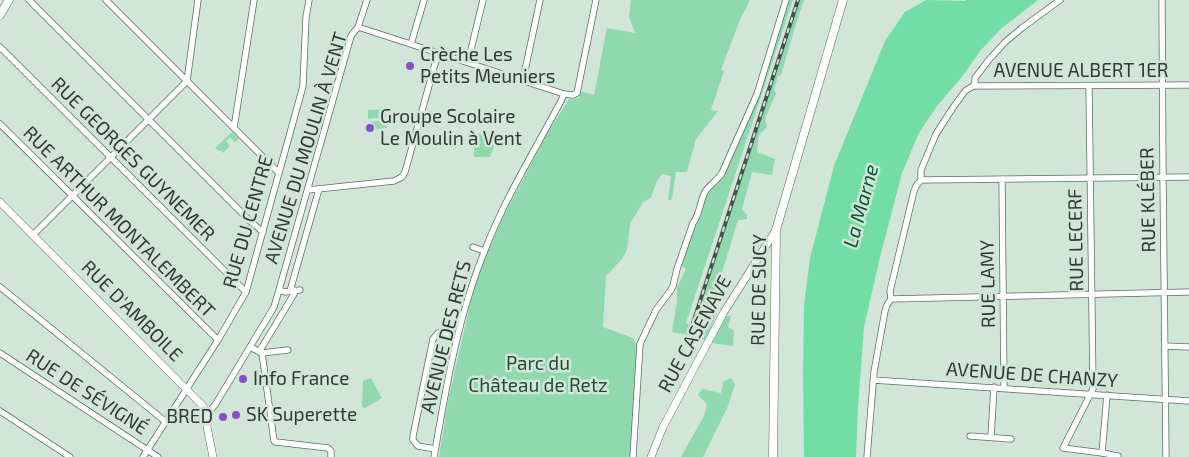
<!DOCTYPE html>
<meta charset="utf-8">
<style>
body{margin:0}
canvas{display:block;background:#d1e5d8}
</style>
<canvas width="1189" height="457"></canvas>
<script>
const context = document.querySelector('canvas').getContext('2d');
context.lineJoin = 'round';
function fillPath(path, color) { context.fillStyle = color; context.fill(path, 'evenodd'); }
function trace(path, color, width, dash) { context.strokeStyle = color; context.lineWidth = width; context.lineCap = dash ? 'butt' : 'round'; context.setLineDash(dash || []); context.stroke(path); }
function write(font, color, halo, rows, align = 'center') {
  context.font = font + ' "Exo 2",sans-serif'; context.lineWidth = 5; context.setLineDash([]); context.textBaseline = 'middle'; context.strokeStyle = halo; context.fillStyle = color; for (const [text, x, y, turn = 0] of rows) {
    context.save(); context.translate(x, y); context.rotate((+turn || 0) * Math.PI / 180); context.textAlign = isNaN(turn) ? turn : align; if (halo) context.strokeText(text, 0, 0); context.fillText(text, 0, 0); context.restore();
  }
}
const green = new Path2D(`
 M 631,0 L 750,0 L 739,22 L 721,70 L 724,71 L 711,110 L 718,111 L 696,139 L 687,172 L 676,172 L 672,199 L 668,201 L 671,176 L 662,174 L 657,181 L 651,198 L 643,202 L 630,224 L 627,250 L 622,259 L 606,276 L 603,327 L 633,338 L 637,345 L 634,457 L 439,457 L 448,401 L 471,300 L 478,275 L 502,219 L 545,137 L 569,99 L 575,99 L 580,97 L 580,91 L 594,95 L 607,28 L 635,33 L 629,17 Z
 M 789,0 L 793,0 L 686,323 L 692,325 L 696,324 L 716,257 L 799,0 L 804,0 L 795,27 L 781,75 L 778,76 L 774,90 L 776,93 L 765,119 L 767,127 L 759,135 L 757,152 L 775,159 L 772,175 L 752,172 L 742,209 L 747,215 L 747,219 L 738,220 L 716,292 L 715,306 L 717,313 L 705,341 L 699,337 L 672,332 L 677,301 L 677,287 L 686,269 L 681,265 L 693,229 L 701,214 L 706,194 L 724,173 L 747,119 Z
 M 385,109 L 386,117 L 368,119 L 368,110 Z
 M 386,120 L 387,128 L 370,130 L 369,122 Z
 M 232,132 L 239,139 L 235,142 L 230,137 L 226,141 L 230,146 L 223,153 L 221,150 L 219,151 L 215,148 Z
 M 477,133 L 493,139 L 496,142 L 490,157 L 474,157 L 474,144 Z
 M 725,316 L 731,316 L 728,327 L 734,331 L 733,346 L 711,343 Z
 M 371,378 L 382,398 L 365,408 L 362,407 L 363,381 Z
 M 731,378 L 735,384 L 728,406 L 704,455 L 703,457 L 681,457 L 704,416 L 707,404 L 698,395 L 702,389 L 721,393 L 723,382 Z`);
const water = new Path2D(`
 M 926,0 L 965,1 L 967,0 L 1038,0 L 1002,28 L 981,50 L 961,78 L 937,106 L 919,133 L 902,173 L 880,257 L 864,327 L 858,407 L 856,457 L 804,457 L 803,374 L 804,305 L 810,258 L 834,166 L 885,41 L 905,12 Z`);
const minor = new Path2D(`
 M 29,0 L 251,222 L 263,232
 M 106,0 L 279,173
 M 1162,0 L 1163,177 L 1166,457
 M 358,27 L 564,94 L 573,95 L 577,93 L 596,0
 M 411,44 L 424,0
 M 0,47 L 246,292
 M 468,62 L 483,0
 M 523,80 L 540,0
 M 973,86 L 1189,85
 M 1089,86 L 1093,389 L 1063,448 L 1102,453 L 1107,395
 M 0,124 L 218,340
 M 234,128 L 254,0
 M 1002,179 L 1004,388
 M 921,180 L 1189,177
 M 308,190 L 394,181 L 402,177 L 405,172 L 438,53
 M 33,235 L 187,81 L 198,0
 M 473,247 L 484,251
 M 0,287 L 166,422
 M 279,290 L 285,292 L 300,290
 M 290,291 L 319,189
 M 891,299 L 1189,292
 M 1165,346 L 1189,347
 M 250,347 L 262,353 L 288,350
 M 259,352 L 294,294 L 294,290
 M 0,353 L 158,457
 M 262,353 L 274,441 L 276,442 L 328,448 L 331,451 L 331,457
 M 873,380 L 1189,401
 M 0,411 L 70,457
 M 208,413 L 215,405 L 274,307 L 279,290 L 351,36 L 358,27 L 367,0
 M 970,436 L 1011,439
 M 991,437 L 994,387
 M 435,449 L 418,446 L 413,440 L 413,436 L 433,339 L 438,333 L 447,335
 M 1102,453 L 1118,456
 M 143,457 L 218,340 L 246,292 L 303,86 L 306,17 L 309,0
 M 434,457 C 446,387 458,316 485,250 C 505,198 535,150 561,101 L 564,94
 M 633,457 L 640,344 L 656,310 L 671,290 L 673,286 L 677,269 L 693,223 C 700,214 700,201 705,192 C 709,185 717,181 722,173 L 757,94 L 786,0
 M 867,457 L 874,372 L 885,311 L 887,305 L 891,299 L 890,291 L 914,191 L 916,186 L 921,180 L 921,170 L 936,134 L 952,109 L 965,91 L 973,86 L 975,83 L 975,78 L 988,61 L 1005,42 L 1022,28 L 1060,0`);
const tertiary = new Path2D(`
 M 0,202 L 201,404 L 208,413 L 207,427 L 213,457
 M 651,457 L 663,427 L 724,312 L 776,230`);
const secondary = new Path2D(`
 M 0,15 L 9,0
 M 773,457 L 776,230 L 843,0`);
const rail = new Path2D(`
 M 692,326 L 798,0`);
const markers = [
 [410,66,5,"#864fc6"],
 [370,128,5,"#864fc6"],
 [243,379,5,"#864fc6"],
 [236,415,5,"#864fc6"],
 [223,417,5,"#864fc6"]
];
const poiNames = [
 ["Crèche Les",420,55],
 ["Petits Meuniers",420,77],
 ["Groupe Scolaire",380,117],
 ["Le Moulin à Vent",380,139],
 ["Info France",253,379],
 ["SK Superette",246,415],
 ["BRED",213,417,"right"]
];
const streetNames = [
 ["AVENUE ALBERT 1ER",1081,71],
 ["AVENUE DU MOULIN À VENT",306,148,-73],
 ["RUE GEORGES GUYNEMER",133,159,45],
 ["RUE KLÉBER",1148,200,-91],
 ["RUE ARTHUR MONTALEMBERT",119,222,45],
 ["RUE DU CENTRE",248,222,-74],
 ["RUE LECERF",1076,240,-91],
 ["RUE LAMY",988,284,-91],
 ["RUE DE SUCY",759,290,-89],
 ["RUE D'AMBOILE",132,311,45],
 ["RUE CASENAVE",695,334,-61],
 ["AVENUE DES RETS",446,337,-76],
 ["AVENUE DE CHANZY",1032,375,4],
 ["RUE DE SÉVIGNÉ",87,392,33]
];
const parkNames = [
 ["Parc du",538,364],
 ["Château de Retz",538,386]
];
const waterNames = [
 ["La Marne",861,206,-75]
];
fillPath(green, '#90d9af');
fillPath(water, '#72dda4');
trace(minor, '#5c6d63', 7);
trace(tertiary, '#5c6d63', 8);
trace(secondary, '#5c6d63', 9);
trace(minor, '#fff', 5.5);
trace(tertiary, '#fff', 7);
trace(secondary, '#fff', 8);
trace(rail, '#47514b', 4);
trace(rail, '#d1e5d8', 2, [5.5]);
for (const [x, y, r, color] of markers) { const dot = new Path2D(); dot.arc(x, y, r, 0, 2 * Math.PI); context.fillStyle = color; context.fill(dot); trace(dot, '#d1e5d8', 2); }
write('19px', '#313934', '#d1e5d8', poiNames, 'left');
write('19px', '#313934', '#d1e5d8', streetNames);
write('19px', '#224e37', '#d1e5d8', parkNames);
write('italic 20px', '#005835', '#d1e5d8', waterNames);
</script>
